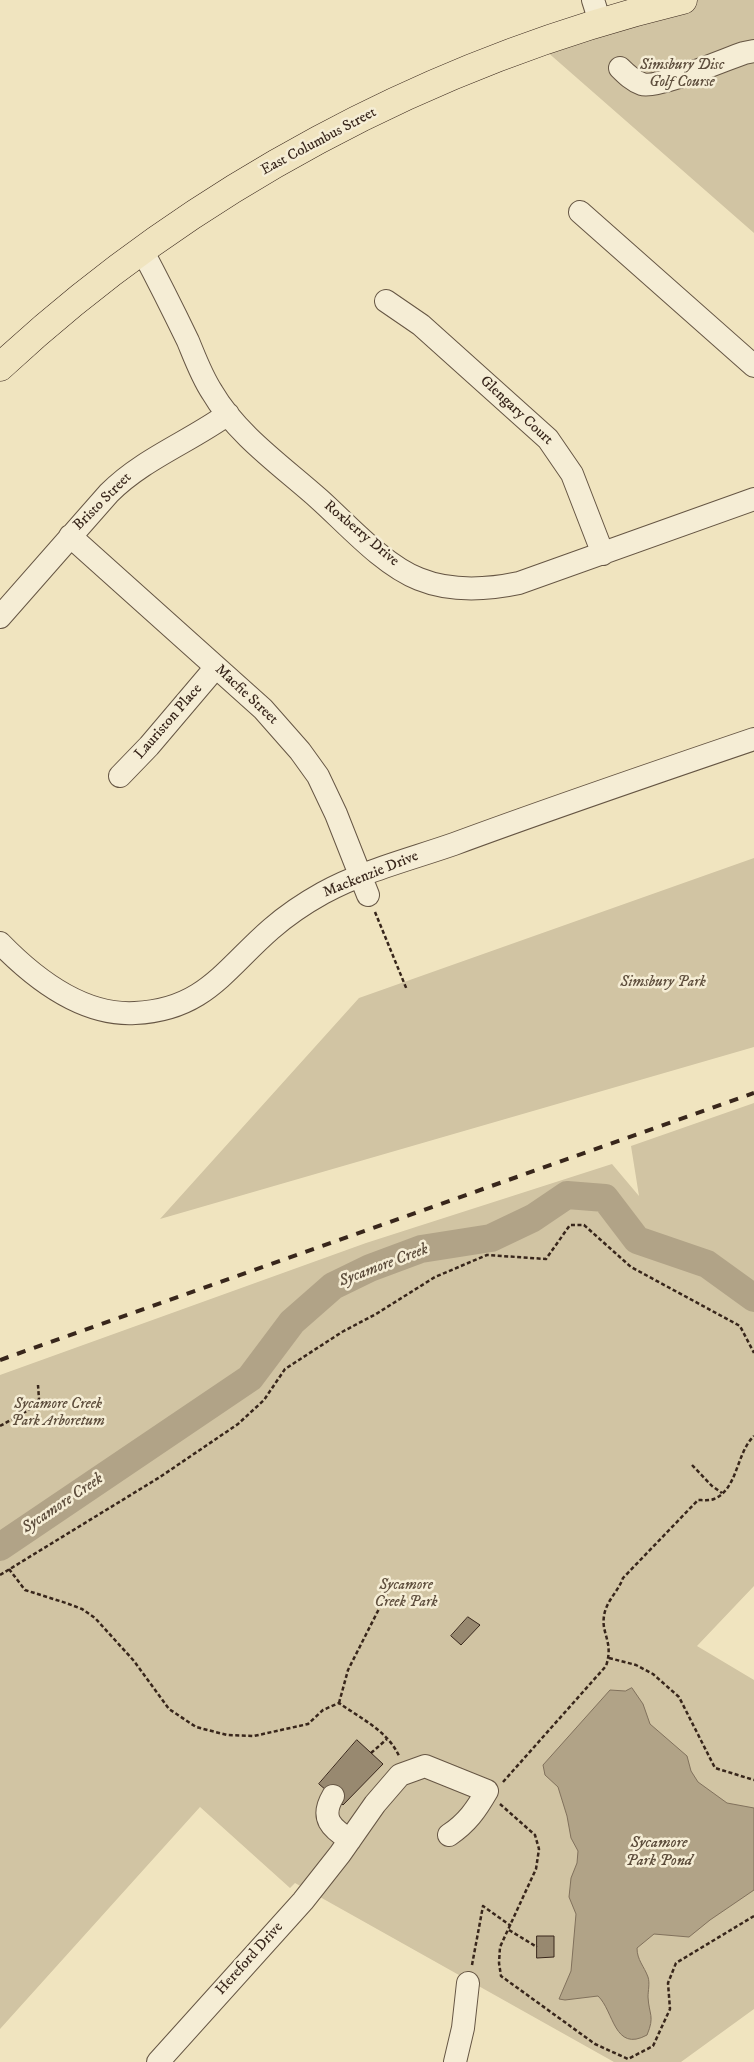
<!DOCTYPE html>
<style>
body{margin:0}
canvas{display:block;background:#f0e4bf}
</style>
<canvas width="754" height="2062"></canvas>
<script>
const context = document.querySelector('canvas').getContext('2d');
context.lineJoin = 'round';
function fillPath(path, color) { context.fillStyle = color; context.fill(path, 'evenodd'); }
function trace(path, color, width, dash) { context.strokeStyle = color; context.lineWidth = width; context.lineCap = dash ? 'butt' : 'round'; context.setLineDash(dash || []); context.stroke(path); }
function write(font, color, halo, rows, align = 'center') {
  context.font = font + ' "IM FELL DW Pica",serif'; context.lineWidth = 5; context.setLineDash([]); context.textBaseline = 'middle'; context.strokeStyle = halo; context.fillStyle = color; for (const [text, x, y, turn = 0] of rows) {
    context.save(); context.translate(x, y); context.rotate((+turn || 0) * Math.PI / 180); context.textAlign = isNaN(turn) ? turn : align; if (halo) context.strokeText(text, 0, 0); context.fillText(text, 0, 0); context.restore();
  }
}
const green = new Path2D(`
 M 683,0 L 754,0 L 754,233 L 537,43 Z
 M 754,858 L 754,1047 L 160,1219 L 359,998 Z
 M 754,1103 L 754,1586 L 697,1646 L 754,1680 L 754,2009 L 681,2062 L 614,2062 L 295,1883 L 290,1888 L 200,1807 L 0,2029 L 0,1375 L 366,1243 L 612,1164 L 639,1196 L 631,1146 Z`);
const water = new Path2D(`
 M 632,1688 L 643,1704 L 650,1724 L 687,1756 L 691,1771 L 698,1782 L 727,1803 L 754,1808 L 754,1890 L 710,1920 L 689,1937 L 654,1934 L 637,1948 C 637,1960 644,1966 648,1977 C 650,1983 648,1991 648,1997 C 649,2015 655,2016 647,2035 C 614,2053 614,2011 598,1996 L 565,2000 L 559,1999 L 571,1971 L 576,1914 L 569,1897 L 571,1878 L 577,1863 L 578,1851 L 571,1838 L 567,1816 L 558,1787 L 545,1775 L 543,1765 L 610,1690 L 625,1691 Z`);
const river = new Path2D(`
 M 0,1547 L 250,1378 L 292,1322 L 333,1286 L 370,1268 L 421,1249 L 491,1238 L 533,1218 L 567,1195 L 605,1198 L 637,1240 L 707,1264 L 754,1298`);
const building = new Path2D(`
 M 468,1617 L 480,1625 L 461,1645 L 451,1636 Z
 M 357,1740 L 383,1764 L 343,1805 L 319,1784 Z
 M 537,1936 L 554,1936 L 554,1957 L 537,1958 Z`);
const path = new Path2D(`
 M 375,912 L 407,990
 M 0,1426 L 32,1408 L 39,1399 L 38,1385
 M 692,1465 L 712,1486 L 722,1493
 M 9,1569 L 25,1590 L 66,1603 L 82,1609 L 95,1618 L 134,1661 L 169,1709 L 196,1727 L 227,1735 L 254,1736 L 308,1724 L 323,1710 L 339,1703 C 360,1718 388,1731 399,1756
 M 0,1575 L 160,1477 L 238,1424 L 264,1400 L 285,1369 L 342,1332 L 376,1314 L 435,1277 L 487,1255 L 546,1259 L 570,1225 L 584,1225 L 631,1267 L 740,1326 L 754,1353
 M 609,1658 L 636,1665 L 653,1674 L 679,1697 L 715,1768 L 754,1780
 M 339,1703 L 348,1670 L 387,1593
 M 371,1753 L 387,1739
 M 503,1782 L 606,1666 C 614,1642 601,1634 604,1616 C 606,1601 618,1592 623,1578 L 698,1500 C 702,1500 709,1501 714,1499 C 738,1489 736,1453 754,1436
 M 500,1804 L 535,1835 L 539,1849 L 536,1869 L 500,1947 L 499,1963 L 501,1976 L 595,2044 L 628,2059 L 653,2046 L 670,2009 L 668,1983 L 676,1963 L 754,1916
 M 509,1930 L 537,1947
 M 472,1965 L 483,1906 L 511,1926`);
const minor = new Path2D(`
 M 593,0 L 600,22
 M 620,68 C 626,74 633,81 642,84 C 657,89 726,59 744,53 L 754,51
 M 580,212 L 754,366
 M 142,250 C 158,280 173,310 188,341 C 195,358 202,377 212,392 C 237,435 282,466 319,499 C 347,524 383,565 419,579 C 451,592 486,590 519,583 L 754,499
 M 386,301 L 421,325 L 548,439 L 572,474 L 603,554
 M 70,536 L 263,709 L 300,751 L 318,776 L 336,814 L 368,895
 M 0,617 L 109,493 C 143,459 189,442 228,414
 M 120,776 L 149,746 L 216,667
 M 0,943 C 35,979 82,1016 135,1013 C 204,1010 225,969 271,929 C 287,915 305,903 323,893 C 363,871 411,859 454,844 C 554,807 654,773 754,739
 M 333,1796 C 320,1818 331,1828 350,1840
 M 158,2062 L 303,1901 L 340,1854 L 375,1804 L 400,1775 L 425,1766 L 487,1791 C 476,1810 467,1823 449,1835
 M 455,2062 L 463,2028 L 468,1983`);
const major = new Path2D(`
 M 0,367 C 190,190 431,61 683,0`);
const rail = new Path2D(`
 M 0,1360 L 754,1093`);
const parkNames = [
 ["Simsbury Disc",682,66],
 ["Golf Course",682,83],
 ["Simsbury Park",663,983],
 ["Sycamore Creek",58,1405],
 ["Park Arboretum",58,1422],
 ["Sycamore",406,1586],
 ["Creek Park",406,1603]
];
const streetNames = [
 ["East Columbus Street",319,142,-28],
 ["Glengary Court",516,411,43],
 ["Bristo Street",103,502,-45],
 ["Roxberry Drive",361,534,40],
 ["Macfie Street",246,695,43],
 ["Lauriston Place",169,722,-49],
 ["Mackenzie Drive",371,875,-22],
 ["Hereford Drive",250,1959,-48]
];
const waterNames = [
 ["Sycamore Creek",384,1266,-21],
 ["Sycamore Creek",63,1504,-34],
 ["Sycamore",659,1844],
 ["Park Pond",659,1862]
];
fillPath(green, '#d1c4a3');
fillPath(water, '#b1a387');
trace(water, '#81715c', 1);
trace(river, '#b1a387', 28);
fillPath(building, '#988970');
trace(building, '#38261b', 1);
trace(minor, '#665644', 24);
trace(major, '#38261b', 29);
trace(path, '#38261b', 2.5, [4, 2.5]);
trace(minor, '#f5edd5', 22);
trace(major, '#f0e4bf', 28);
trace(rail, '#38261b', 4, [9, 9]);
write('italic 15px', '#5e4e3d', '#f5edd5', parkNames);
write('15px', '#38261b', '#f5edd5', streetNames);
write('italic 16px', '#5c4c3b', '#f5edd5', waterNames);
</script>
